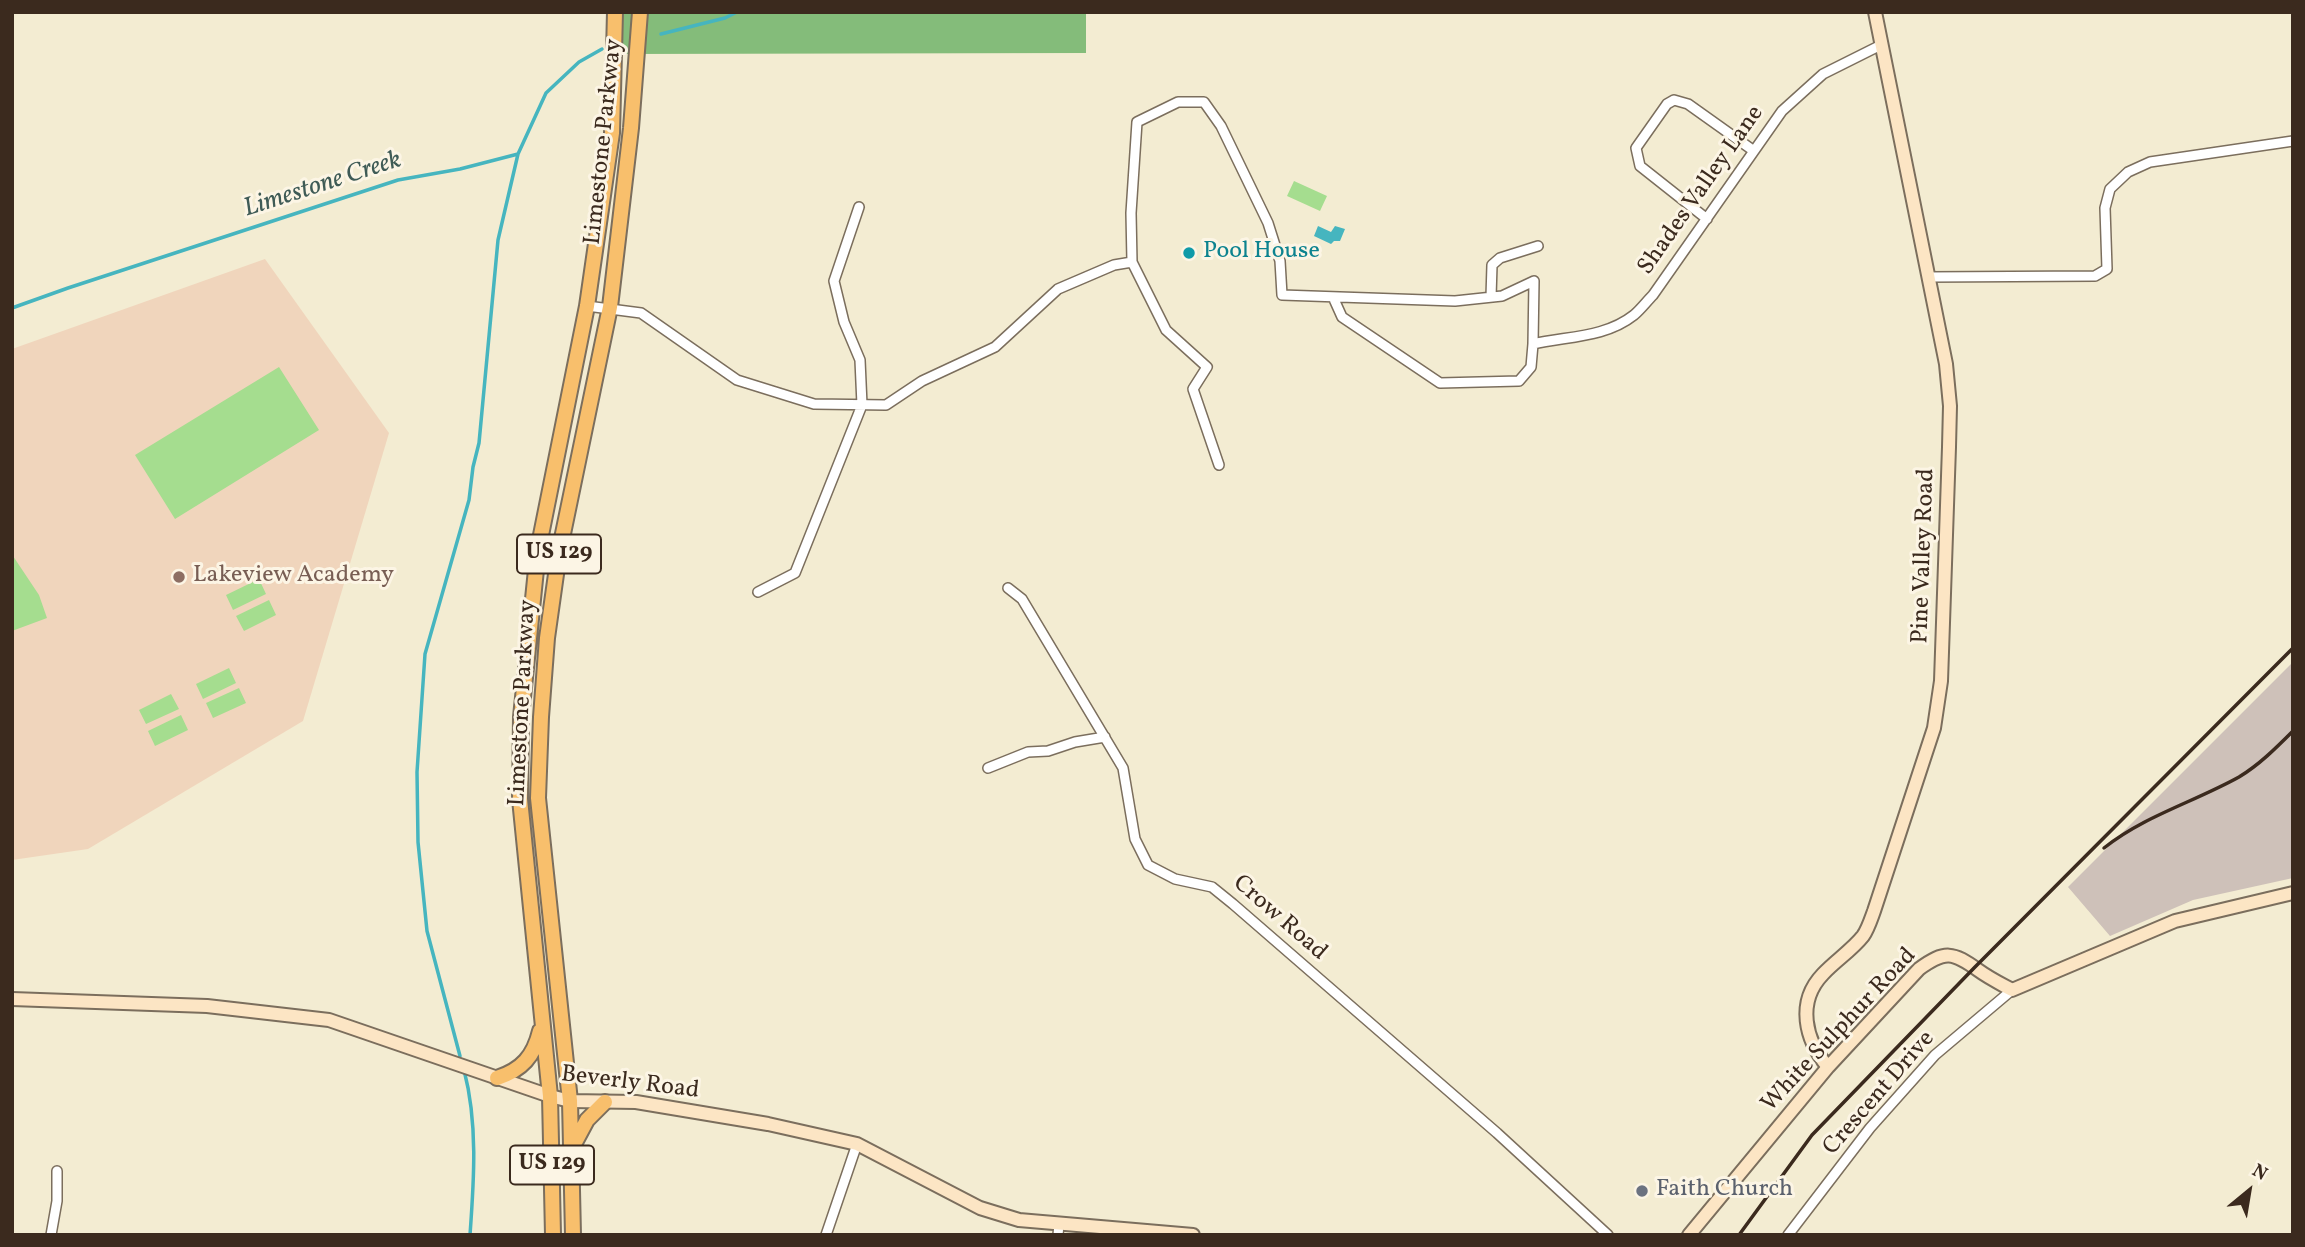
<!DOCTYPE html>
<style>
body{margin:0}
#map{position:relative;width:2305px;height:1247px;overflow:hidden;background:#f3ecd2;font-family:Vollkorn,serif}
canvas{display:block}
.frame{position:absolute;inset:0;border:14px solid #3b2a1e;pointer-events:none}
.north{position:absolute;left:2214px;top:1156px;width:70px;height:70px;-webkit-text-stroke:5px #fcf5e5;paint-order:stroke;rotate:30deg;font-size:19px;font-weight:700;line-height:28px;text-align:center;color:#3b2a1e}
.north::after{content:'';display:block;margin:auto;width:24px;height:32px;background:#3b2a1e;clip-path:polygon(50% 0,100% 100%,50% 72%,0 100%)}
</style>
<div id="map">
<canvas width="2305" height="1247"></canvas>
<div class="frame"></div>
<div class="north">N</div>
</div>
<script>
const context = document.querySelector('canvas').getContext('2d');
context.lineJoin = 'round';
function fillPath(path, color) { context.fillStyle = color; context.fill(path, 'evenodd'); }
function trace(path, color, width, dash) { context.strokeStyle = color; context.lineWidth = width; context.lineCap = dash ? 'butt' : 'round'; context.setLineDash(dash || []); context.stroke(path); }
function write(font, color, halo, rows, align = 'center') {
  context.font = font + ' Vollkorn,serif'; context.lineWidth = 6; context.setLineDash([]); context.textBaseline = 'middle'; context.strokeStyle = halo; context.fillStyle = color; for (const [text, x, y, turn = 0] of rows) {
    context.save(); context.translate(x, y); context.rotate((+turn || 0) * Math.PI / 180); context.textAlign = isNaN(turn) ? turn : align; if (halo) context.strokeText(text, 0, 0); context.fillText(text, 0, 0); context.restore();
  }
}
const built = new Path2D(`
 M 265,259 L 389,433 L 303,721 L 88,849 L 12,860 L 12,349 Z`);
const industrial = new Path2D(`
 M 2293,662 L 2293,878 L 2193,900 L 2110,936 L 2068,887 Z`);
const green = new Path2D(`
 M 1294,181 L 1327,196 L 1320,211 L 1287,196 Z
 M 279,367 L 319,430 L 175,519 L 135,455 Z
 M 13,556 L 39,595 L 47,618 L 12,631 Z
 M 259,579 L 266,594 L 233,610 L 226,595 Z
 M 269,600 L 276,615 L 244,631 L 236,616 Z
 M 229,668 L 236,683 L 203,699 L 196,684 Z
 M 239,688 L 246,703 L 213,718 L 206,703 Z
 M 171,694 L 179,709 L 146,724 L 139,710 Z
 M 181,715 L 188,730 L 155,746 L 148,731 Z`);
const forest = new Path2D(`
 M 622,12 L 1086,12 L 1086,53 L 622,54 Z`);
const water = new Path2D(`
 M 1318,226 L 1331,232 L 1335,226 L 1345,229 L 1340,241 L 1334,241 L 1331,244 L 1314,236 Z`);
const stream = new Path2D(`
 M 661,34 L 725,18 L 737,12
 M 12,308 L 68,288 L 398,180 L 460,169 L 518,154
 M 460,1056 L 427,931 L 418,842 L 417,772 L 425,654 L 469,500 L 473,467 L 479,443 L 498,240 L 518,154 L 546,93 L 579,62 L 602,49
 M 464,1070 C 478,1123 474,1180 470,1235`);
const street = new Path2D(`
 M 1707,219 L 1640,166 L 1636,148 L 1667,104 L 1674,100 L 1688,104 L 1754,151
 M 1929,277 L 2095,276 L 2107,269 L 2105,208 L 2110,189 L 2128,172 L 2150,162 L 2293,141
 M 1333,297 L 1342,317 L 1440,383 L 1519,381 L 1531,367 L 1533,344
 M 1491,297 L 1492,265 L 1500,258 L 1538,246
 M 587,306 L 641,313 L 737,380 L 814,404 L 886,405 L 922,381 L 995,347 L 1058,289 L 1114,265 L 1132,262
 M 1219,465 L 1193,389 L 1207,367 L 1166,330 L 1132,262 L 1131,213 L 1137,122 L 1178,102 L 1204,102 L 1221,126 L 1268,223 L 1280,261 L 1282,295 L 1455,301 L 1502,296 L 1534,281 L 1533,344 C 1567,336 1605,338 1634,315 C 1641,309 1647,301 1653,295 L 1782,111 L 1823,74 L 1881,45
 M 1008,588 L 1022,599 L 1123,768 L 1135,839 L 1148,865 L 1175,879 L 1212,887 L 1233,904 L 1497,1133 L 1608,1235
 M 758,592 L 795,573 L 862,405 L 860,360 L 844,322 L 834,281 L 859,207
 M 988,768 L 1028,752 L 1048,751 L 1075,742 L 1105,737
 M 51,1235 L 57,1201 L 57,1171
 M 826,1235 L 857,1144
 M 1058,1235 L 1059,1224
 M 1788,1235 L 1870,1128 L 1935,1055 L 2012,990`);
const secondary = new Path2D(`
 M 12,999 L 207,1006 L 329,1020 L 550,1096 L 570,1101 L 636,1102 L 768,1124 L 857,1144 L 980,1208 L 1019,1220 L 1193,1235
 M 1828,1067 C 1805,1040 1796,1002 1823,974 C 1835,961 1852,950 1863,936 C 1868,929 1871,919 1874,911 L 1934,728 L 1941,681 L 1949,447 L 1950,406 L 1946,364 L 1875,12
 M 1689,1235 L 1828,1067 L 1919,969 C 1945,950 1953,952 1978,970 C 1989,978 2001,984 2012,990 L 2175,921 L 2293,893`);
const primary = new Path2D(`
 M 497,1078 C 522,1070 534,1056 540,1031
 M 572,1148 L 587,1120 L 605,1102
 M 553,1235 L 550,1096 L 520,799 L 521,717 L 538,550 L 587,306 L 612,133 L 615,12
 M 573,1235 L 570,1101 L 538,798 L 541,717 L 547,638 L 559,553 L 610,307 L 631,128 L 640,12`);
const rail = new Path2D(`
 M 2104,848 C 2144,816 2194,802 2239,777 C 2259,765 2276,748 2293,731
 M 1739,1235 L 1812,1135 L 1975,967 L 2293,648`);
const markers = [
 [1189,253,7,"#0f9aa8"],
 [179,577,7,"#8d6e63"],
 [1642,1191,7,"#6b7280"]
];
const shields = [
 [559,554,84],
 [552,1165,84]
];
const shieldNames = [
 ["US 129",559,554],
 ["US 129",552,1165]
];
const streetNames = [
 ["Limestone Parkway",605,142,-84],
 ["Shades Valley Lane",1702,191,-55],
 ["Pine Valley Road",1925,556,-88],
 ["Limestone Parkway",524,703,-87],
 ["Crow Road",1279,919,41],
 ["White Sulphur Road",1840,1031,-47],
 ["Beverly Road",630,1084,7],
 ["Crescent Drive",1880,1094,-49]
];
const cultureNames = [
 ["Pool House",1203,253]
];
const educationNames = [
 ["Lakeview Academy",193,577]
];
const worshipNames = [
 ["Faith Church",1656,1191]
];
const waterNames = [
 ["Limestone Creek",323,186,-18]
];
fillPath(built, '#f0d5bc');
fillPath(industrial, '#cec1b9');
fillPath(green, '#a5dd8f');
fillPath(forest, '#84bc7a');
fillPath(water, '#46b5bf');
trace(stream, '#46b5bf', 3.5);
trace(street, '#7b6e5d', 12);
trace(secondary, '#7b6e5d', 16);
trace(primary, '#7b6e5d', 18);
trace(street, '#fff', 9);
trace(secondary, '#fce5c4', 12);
trace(primary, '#f8bf6c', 14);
trace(rail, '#3b2a1e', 3.5);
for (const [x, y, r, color] of markers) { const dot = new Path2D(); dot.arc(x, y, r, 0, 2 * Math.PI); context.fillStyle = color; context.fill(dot); trace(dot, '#fcf5e5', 2.5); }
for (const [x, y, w] of shields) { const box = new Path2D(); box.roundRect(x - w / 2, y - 19.5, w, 39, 5); context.fillStyle = '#fcf5e5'; context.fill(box); trace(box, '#3b2a1e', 2); }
write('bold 23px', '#3b2a1e', null, shieldNames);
write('24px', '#3b2a1e', '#fcf5e5', streetNames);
write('24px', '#0d838f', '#fcf5e5', cultureNames, 'left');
write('24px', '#785e54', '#fcf5e5', educationNames, 'left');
write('24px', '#5b616d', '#fcf5e5', worshipNames, 'left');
write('italic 26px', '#3f5b56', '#fcf5e5', waterNames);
</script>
